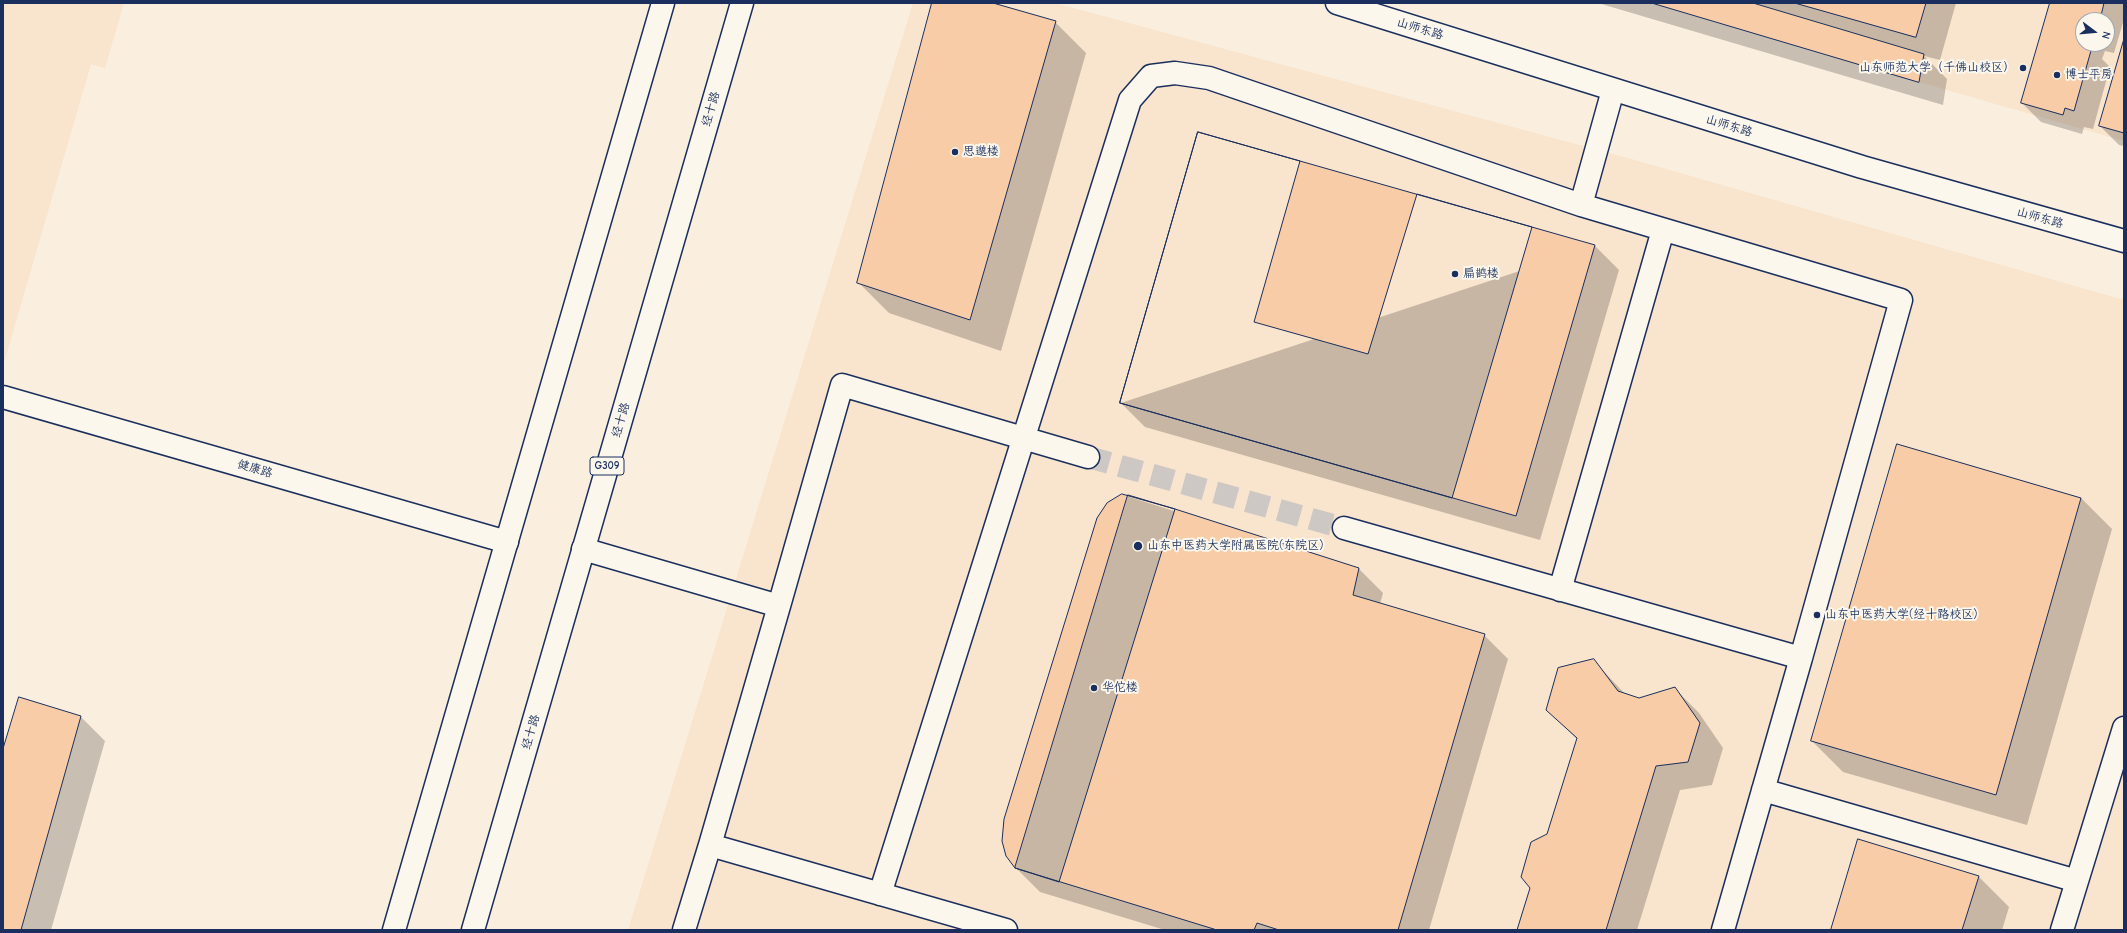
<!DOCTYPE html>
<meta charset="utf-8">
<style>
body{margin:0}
#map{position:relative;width:2127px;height:933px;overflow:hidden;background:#faeede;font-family:"Comic Neue",sans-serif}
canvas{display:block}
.frame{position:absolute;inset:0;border:4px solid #1b2f5e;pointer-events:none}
.north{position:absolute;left:2075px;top:12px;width:40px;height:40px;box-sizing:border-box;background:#fbf7ec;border:1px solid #a1a7b3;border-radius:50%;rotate:106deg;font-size:11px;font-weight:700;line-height:16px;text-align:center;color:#1b2f5e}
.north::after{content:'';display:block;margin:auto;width:14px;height:18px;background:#1b2f5e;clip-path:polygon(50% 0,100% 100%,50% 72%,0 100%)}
</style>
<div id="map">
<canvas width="2127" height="933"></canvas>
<div class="frame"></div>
<div class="north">N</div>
</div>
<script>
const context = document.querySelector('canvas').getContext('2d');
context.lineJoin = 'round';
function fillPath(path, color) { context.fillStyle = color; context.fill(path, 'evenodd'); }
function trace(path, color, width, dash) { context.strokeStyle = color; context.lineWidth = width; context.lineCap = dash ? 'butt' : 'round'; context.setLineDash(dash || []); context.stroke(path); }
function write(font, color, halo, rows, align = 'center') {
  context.font = font + ' "Comic Neue","LXGW WenKai TC",sans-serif'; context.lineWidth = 4; context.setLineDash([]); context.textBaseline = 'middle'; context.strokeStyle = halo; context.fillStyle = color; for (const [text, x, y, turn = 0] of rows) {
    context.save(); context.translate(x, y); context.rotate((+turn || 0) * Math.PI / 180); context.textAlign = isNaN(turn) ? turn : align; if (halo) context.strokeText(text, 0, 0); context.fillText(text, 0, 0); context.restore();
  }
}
const built = new Path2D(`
 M 3,3 L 124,3 L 105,68 L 91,64 L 3,366 Z
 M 913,3 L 1055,3 L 1642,162 L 2124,300 L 2124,930 L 628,930 Z
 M 1754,3 L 2124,3 L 2124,141 L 1919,82 L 1924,54 ZM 2083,20 L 2107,20 L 2107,44 L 2083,44 Z`);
const shadow = new Path2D(`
 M 933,3 L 989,3 L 1055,22 L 1086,53 L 1001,351 L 889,313 L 858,282 Z
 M 1598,3 L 1750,3 L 1755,5 L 1753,3 L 1956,3 L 1940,60 L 1924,56 L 1947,79 L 1943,105 Z
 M 2051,3 L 2124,3 L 2124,19 L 2114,53 L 2105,51 L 2102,59 L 2110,67 L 2093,129 L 2084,127 L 2082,134 L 2041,122 L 2022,103 ZM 2083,20 L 2107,20 L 2107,44 L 2083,44 Z
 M 2124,42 L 2124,146 L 2119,145 L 2100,126 Z
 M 1595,246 L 1619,270 L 1540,540 L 1145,427 L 1121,403 Z
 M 1898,445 L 2081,498 L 2112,529 L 2027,825 L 1843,772 L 1812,741 Z
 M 1123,495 L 1359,569 L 1383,593 L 1380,604 L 1484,635 L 1508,659 L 1429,930 L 1165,930 L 1040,892 L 1015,867 Z
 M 1593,660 L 1625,694 L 1639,699 L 1675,689 L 1699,713 L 1723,748 L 1712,785 L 1680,790 L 1637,930 L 1518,930 L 1578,740 L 1547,710 Z
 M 81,717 L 105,741 L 51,930 L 3,930 L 3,752 Z
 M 1978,876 L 2009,907 L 2002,930 L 1832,930 Z`);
const building = new Path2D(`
 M 932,3 L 993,3 L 1056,21 L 970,320 L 857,283 Z
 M 1652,3 L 1753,3 L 1924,54 L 1919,82 Z
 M 1795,3 L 1926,3 L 1916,37 Z
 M 2050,3 L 2104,3 L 2100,20 L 2083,20 L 2082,44 L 2092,47 L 2074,111 L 2065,108 L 2063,115 L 2021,103 Z
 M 2124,39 L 2124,133 L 2099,126 Z
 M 1198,132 L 1300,161 L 1254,322 L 1368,354 L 1417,194 L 1532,227 L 1452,498 L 1120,403 Z
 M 1198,132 L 1595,245 L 1516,516 L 1120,403 Z
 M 1897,444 L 2081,498 L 1996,795 L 1811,741 Z
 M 1122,494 L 1175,509 L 1359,568 L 1353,595 L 1485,634 L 1398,930 L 1279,930 L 1257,923 L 1254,930 L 1217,930 L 1015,868 L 1006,856 L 1002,841 L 1004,819 L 1097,518 L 1107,503 Z
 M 1128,495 L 1175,509 L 1059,882 L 1015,868 Z
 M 1594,659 L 1618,691 L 1639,698 L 1675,687 L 1700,723 L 1688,762 L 1656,766 L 1606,930 L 1517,930 L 1530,888 L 1521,877 L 1531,842 L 1547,834 L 1577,738 L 1546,710 L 1558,668 Z
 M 19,697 L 81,716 L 21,930 L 3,930 L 3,749 Z
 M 1858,839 L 1979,876 L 1962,930 L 1831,930 Z`);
const minorTunnel = new Path2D(`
 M 1088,457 L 1344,528`);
const minor = new Path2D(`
 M 1613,90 L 1581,205 L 1901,300 L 1801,658
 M 3,397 L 507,542
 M 1344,528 L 1801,658 L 1723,930
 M 583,549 L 779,606 L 710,845 L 1006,930
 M 1560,590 L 1663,230
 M 779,606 L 842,385 L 1088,457
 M 1763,790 L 2077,881
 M 880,894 L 1130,100 L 1151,76 L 1175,73 L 1209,78 L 1581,205
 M 684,930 L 710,845
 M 2062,930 L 2124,728`);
const major = new Path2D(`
 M 1337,3 L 1862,167 L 2124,241`);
const highway = new Path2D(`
 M 394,930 L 663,3
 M 473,930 L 742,3`);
const markers = [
 [2023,68,4,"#1b2f5e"],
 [2057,75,4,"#1b2f5e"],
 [955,152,4,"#1b2f5e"],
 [1455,274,4,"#1b2f5e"],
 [1138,546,5,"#1b2f5e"],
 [1817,615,4,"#1b2f5e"],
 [1094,688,4,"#1b2f5e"]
];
const shields = [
 [607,466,34]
];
const shieldNames = [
 ["G309",607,466]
];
const streetNames = [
 ["山师东路",1420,29,17],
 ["经十路",711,109,-74],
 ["山师东路",1729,126,17],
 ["山师东路",2040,218,16],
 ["经十路",621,420,-74],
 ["健康路",255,469,16],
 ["经十路",531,732,-74]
];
const poiNames = [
 ["山东师范大学（千佛山校区）",2015,68,"right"],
 ["博士平房",2065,75],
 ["思邈楼",963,152],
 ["扁鹊楼",1463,274],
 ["山东中医药大学附属医院(东院区)",1147,546],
 ["山东中医药大学(经十路校区)",1825,615],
 ["华佗楼",1102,688]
];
fillPath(built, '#f9e4cd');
fillPath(shadow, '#0003');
fillPath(building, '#f7cca6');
trace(building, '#1b2f5e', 1);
trace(minorTunnel, '#cdc8c4', 22, [22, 11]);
trace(minor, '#1b2f5e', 25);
trace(major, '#1b2f5e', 25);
trace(highway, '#1b2f5e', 25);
trace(minor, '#fbf7ec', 22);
trace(major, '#fbf7ec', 22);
trace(highway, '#fbf7ec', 22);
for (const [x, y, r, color] of markers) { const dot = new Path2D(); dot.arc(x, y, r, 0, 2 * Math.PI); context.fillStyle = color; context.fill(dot); trace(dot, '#fbf7ec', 1.5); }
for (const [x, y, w] of shields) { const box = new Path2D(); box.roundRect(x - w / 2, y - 9, w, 18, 3); context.fillStyle = '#fbf7ec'; context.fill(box); trace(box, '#1b2f5e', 1); }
write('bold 11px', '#1b2f5e', null, shieldNames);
write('12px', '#1b2f5e', '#fbf7ec', streetNames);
write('12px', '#1b2f5e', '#fbf7ec', poiNames, 'left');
</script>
